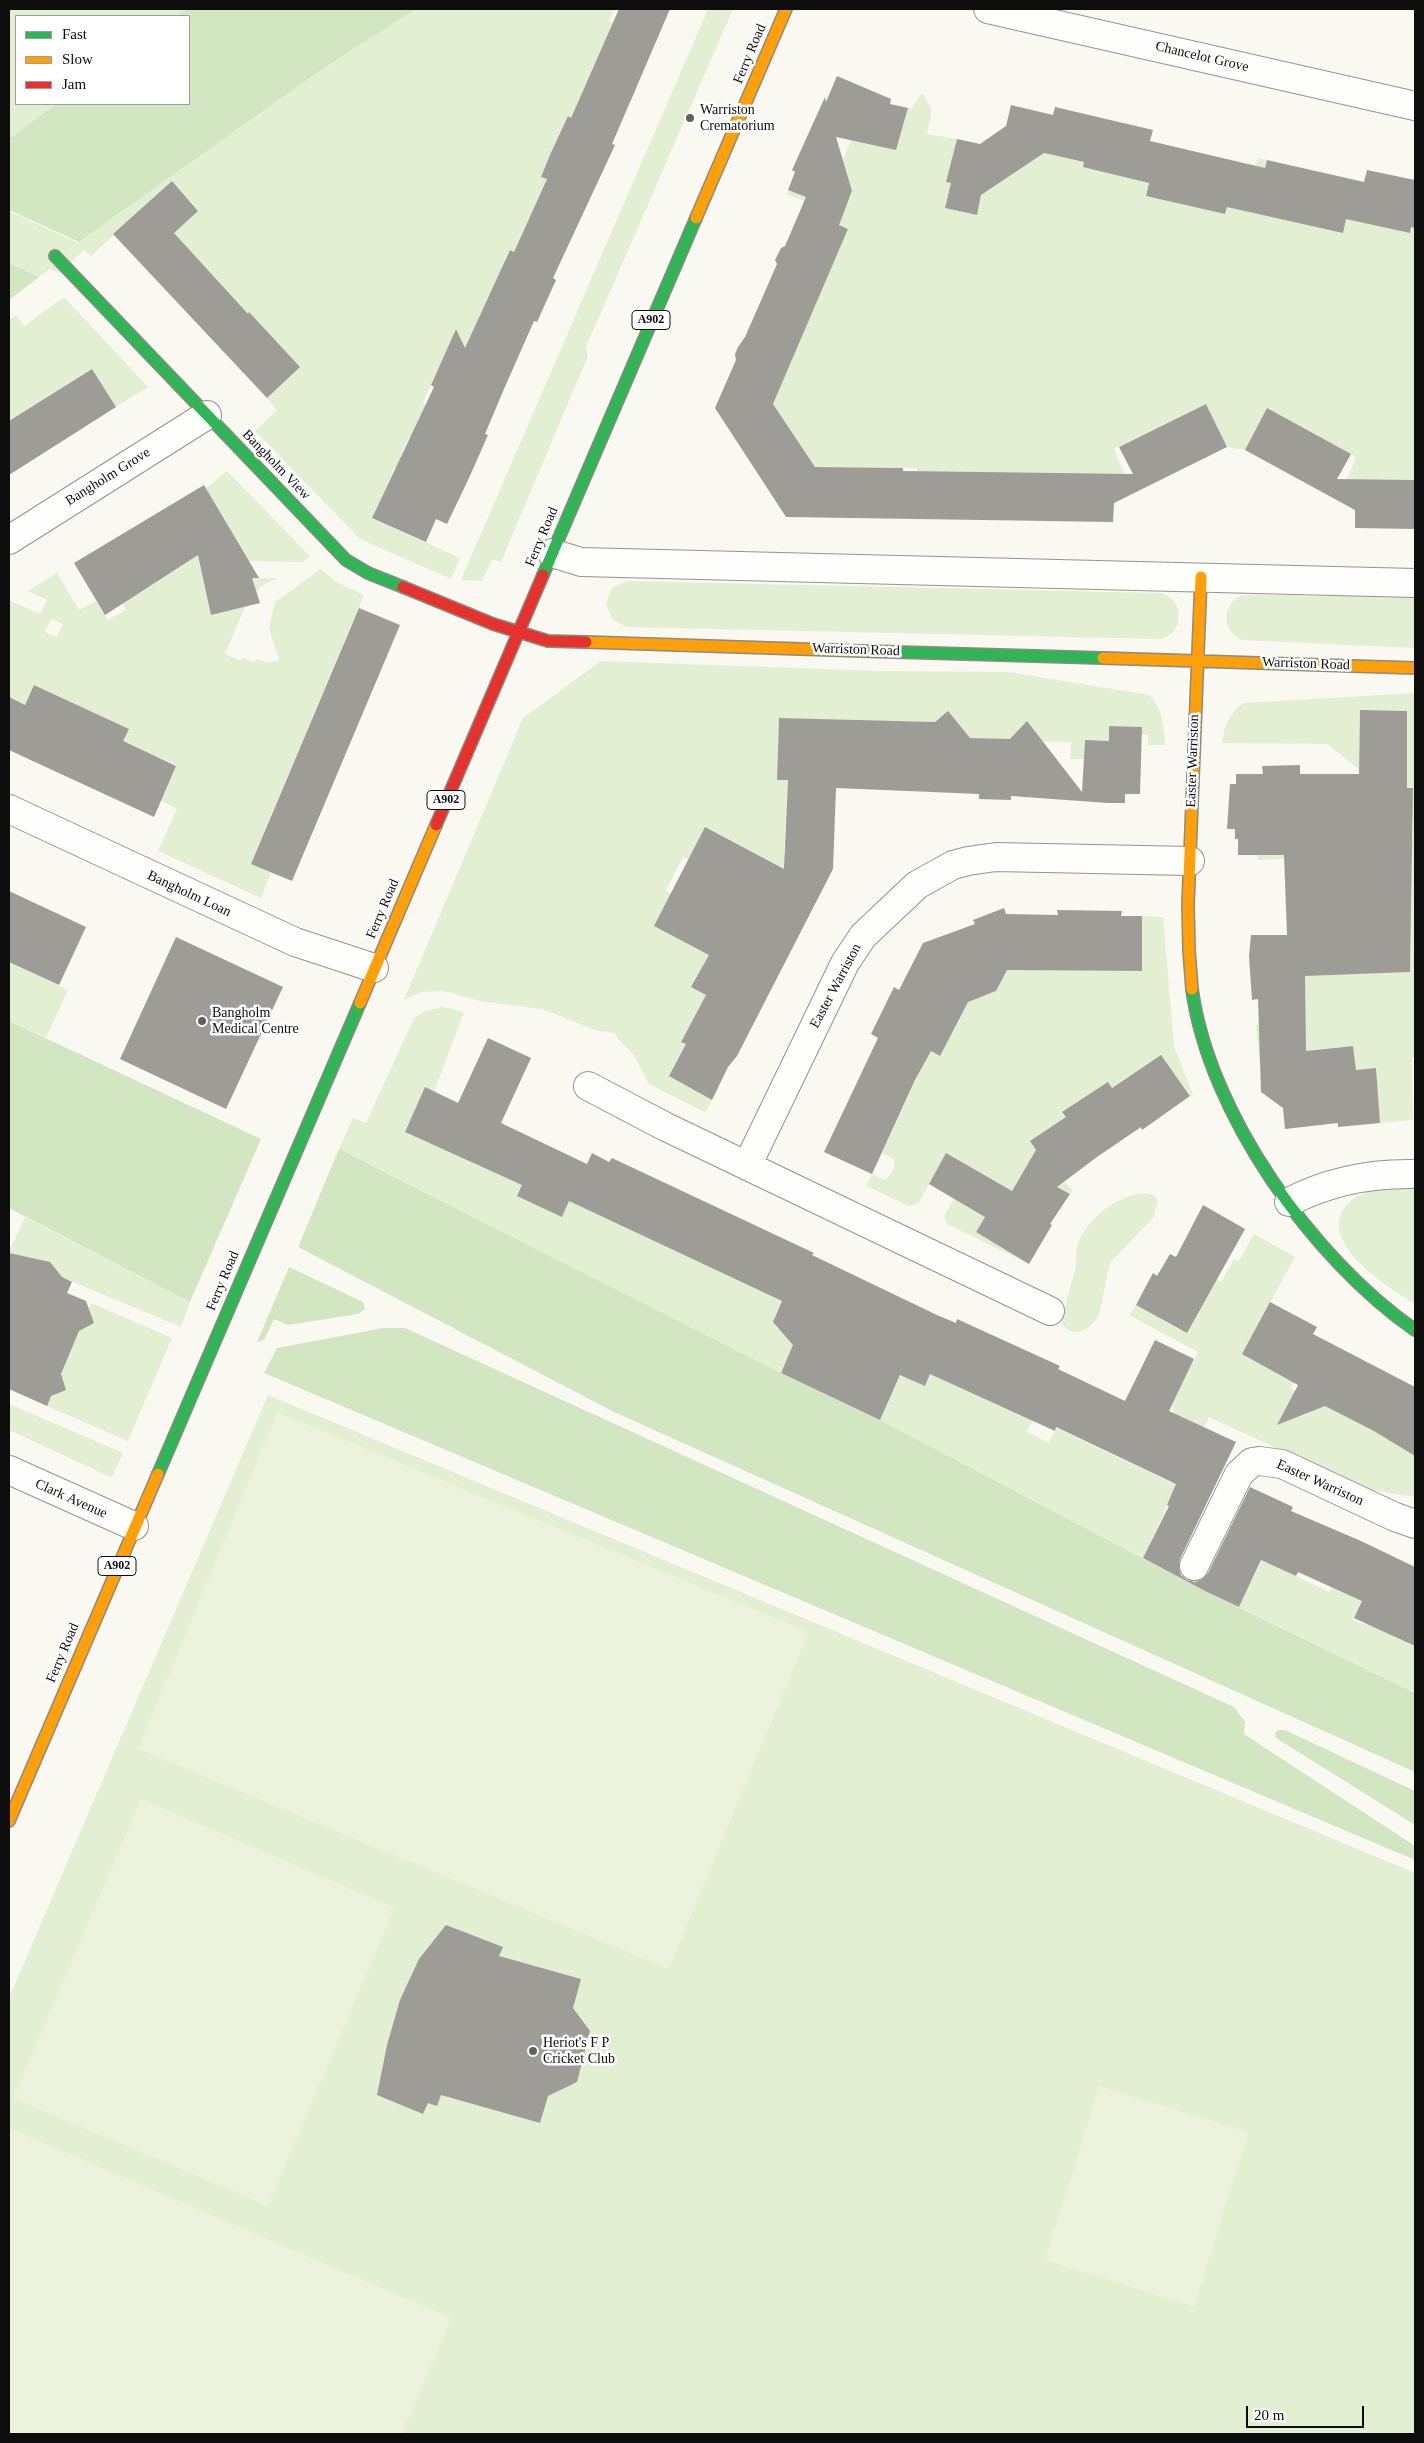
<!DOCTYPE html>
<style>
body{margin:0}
#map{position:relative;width:1424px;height:2443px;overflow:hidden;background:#faf9f1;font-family:Georgia,serif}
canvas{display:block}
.frame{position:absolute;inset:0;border:10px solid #0d0d0d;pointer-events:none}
.legend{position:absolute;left:15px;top:15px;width:175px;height:90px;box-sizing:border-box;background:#fff;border:1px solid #9e9e9e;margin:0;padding:6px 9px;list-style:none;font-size:15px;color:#0d0d0d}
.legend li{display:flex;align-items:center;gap:10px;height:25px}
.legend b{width:25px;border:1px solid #9e9e9e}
.scale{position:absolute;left:1246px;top:2406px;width:118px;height:22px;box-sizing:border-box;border:2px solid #0d0d0d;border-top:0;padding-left:6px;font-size:15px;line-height:18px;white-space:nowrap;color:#0d0d0d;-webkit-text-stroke:4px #fff;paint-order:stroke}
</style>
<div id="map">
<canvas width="1424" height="2443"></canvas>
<div class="frame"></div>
<ul class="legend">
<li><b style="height:6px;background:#30b455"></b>Fast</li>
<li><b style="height:6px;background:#ff9f0a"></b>Slow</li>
<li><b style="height:6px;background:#e5322d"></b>Jam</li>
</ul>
<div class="scale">20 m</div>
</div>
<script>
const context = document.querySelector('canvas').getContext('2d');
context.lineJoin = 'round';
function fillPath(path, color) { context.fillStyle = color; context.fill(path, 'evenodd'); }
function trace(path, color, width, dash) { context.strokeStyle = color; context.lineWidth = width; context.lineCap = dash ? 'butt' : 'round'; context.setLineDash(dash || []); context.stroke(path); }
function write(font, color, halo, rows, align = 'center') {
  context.font = font + ' Georgia,serif'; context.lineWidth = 5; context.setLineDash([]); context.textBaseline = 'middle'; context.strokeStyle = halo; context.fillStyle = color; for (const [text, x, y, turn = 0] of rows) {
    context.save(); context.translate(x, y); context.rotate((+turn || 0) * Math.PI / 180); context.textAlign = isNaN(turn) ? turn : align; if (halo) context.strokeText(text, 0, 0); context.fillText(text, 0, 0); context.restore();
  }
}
const green = new Path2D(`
 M 9,9 L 187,9 L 176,16 L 16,16 L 16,104 L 56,104 L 9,139 Z
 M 416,9 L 614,9 L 609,21 L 613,23 L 636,89 L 631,101 L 587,82 L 571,118 L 568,116 L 541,177 L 547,179 L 514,251 L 509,250 L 501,268 L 507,270 L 473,347 L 515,365 L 510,376 L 470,359 L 456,329 L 423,402 L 435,420 L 430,446 L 409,437 L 400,457 L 408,461 L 404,470 L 395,467 L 372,518 L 460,558 L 451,579 L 360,539 L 255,431 L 277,410 L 267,398 L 300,367 L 249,313 L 216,344 L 209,335 L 174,233 L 198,210 L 172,181 L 91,256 L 84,250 L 59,273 L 50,269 L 39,277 L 9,263 L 9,211 L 78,243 L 321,70 Z
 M 708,9 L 733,9 L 586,347 L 588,356 L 501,562 L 492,560 L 482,581 L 461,580 Z
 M 922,93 L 932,109 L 927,134 L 957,139 L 946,182 L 951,183 L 945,208 L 977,215 L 983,190 L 987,191 L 1044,153 L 1084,162 L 1083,167 L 1150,178 L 1146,196 L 1225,214 L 1230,194 L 1246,164 L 1256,166 L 1258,158 L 1267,160 L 1259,193 L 1347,213 L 1410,232 L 1411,227 L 1415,228 L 1415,480 L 1347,479 L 1356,457 L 1267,408 L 1245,450 L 1227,447 L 1206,404 L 1114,449 L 1125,475 L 917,472 L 917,468 L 815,467 L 773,404 L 848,229 L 801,209 L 804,201 L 786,194 L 788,190 L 823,204 L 846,206 L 851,197 L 852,191 L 835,179 L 851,140 L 896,150 L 908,108 L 911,109 Z
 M 64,297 L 148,387 L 116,407 L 91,369 L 9,421 L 9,320 L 16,315 L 24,326 Z
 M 227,471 L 310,556 L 303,562 L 247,561 L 248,578 L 277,578 L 258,588 L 260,589 L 249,597 L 225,654 L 241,661 L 242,658 L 254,662 L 256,659 L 268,663 L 279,660 L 269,628 L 275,602 L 321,569 L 336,582 L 364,595 L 251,863 L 271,872 L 261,898 L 158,851 L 177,809 L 161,801 L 176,765 L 158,757 L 155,766 L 119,749 L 128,729 L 35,685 L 25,705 L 9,697 L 9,600 L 40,614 L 47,600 L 28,591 L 57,573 L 79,610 L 96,601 L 108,620 L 126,610 L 115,590 L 168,574 L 183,565 L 176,553 L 226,523 L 206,488 ZM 51,619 L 63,624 L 57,637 L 45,632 Z
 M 627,581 L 1161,593 C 1185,600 1185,634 1160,639 L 626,627 L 612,619 L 606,604 L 612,588 Z
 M 1244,595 L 1415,596 L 1415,648 L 1242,640 C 1221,631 1221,602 1244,595 Z
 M 601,661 L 879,671 L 1008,672 L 1150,695 C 1163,711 1164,726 1165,745 L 1148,745 L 1148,735 L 1142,735 L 1142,727 L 1110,726 L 1109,741 L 1085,740 L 1084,759 L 1070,759 L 1071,742 L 1035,741 L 1035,731 L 1031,726 L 1013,740 L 957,737 L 952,716 L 942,716 L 936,721 L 936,737 L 930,722 L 902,721 L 901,735 L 779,718 L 777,779 L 788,780 L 784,854 L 822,890 L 705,827 L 688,860 L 683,857 L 666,890 L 771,987 L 692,987 L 706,995 L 681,1041 L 686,1044 L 669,1076 L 712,1100 L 705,1112 L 649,1084 L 634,1055 L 618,1039 L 615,1033 L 595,1030 L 542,1009 L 479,1001 L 444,991 L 421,992 L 404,1000 L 523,718 Z
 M 1415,693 L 1415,1058 L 1412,1057 L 1413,1120 L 1380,1123 L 1376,1068 L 1356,1070 L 1353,1046 L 1310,1050 L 1312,1074 L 1280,1065 L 1260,1067 L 1256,1025 L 1305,1024 L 1305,962 L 1348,974 L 1410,972 L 1412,864 L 1327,865 L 1302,858 L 1258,860 L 1257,855 L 1319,839 L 1413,840 L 1413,788 L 1407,788 L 1407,711 L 1360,710 L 1359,769 L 1327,744 L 1222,743 C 1224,727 1230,711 1244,703 Z
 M 1142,916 L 1163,917 L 1174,1046 L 1193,1095 L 1191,1096 L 1161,1055 L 1030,1141 L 1062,1180 L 1073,1190 L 1070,1194 L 1025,1168 L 1000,1211 L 991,1207 L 976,1232 L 1029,1264 L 947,1224 L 944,1216 L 968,1175 L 946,1154 L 918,1204 L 909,1206 L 866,1186 L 872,1174 L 884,1180 C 892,1175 895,1169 894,1159 L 882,1153 L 924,1062 L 931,1051 L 940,1056 L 971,995 L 982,992 L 988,995 L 996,991 L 999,986 L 995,975 L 1024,963 L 1027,970 L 1141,971 Z
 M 9,962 L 68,990 L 46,1038 L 9,1021 Z
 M 443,1007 L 464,1012 L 434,1092 L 425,1088 L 405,1132 L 513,1181 L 531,1143 L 562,1217 L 569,1201 L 782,1301 L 774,1320 L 778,1328 L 784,1330 L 808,1314 L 781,1373 L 339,1149 L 353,1118 L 366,1123 L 414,1018 L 424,1011 Z
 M 1393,1187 L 1415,1189 L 1415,1304 C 1389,1288 1317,1243 1345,1207 C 1357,1192 1375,1189 1393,1187 Z
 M 1142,1193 L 1154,1195 L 1158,1201 L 1153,1218 L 1110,1263 L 1099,1315 C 1092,1327 1083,1334 1069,1331 L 1062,1324 L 1062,1318 C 1066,1300 1072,1283 1076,1266 C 1077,1258 1075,1250 1078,1243 C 1088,1218 1116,1197 1142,1193 Z
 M 25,1217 L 190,1302 L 181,1327 L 56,1275 L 54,1267 L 48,1262 L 9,1304 L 9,1252 Z
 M 1254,1234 L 1295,1257 L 1267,1308 L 1297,1378 L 1291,1389 L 1295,1391 L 1291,1411 L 1300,1416 L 1307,1414 L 1314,1400 L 1389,1438 L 1415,1456 L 1415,1497 L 1364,1489 L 1209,1417 L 1143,1558 L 880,1420 L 908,1359 L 925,1386 L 932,1370 L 959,1387 L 983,1398 L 985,1395 L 1034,1417 L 1027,1432 L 1049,1443 L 1056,1428 L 1172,1483 L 1196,1435 L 1174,1414 L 1172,1405 L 1198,1352 L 1129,1315 L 1136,1305 L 1180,1330 L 1197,1298 L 1217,1280 L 1221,1282 L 1234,1259 L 1239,1261 Z
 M 91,1303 L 172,1338 L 128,1441 L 47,1406 L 51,1395 L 59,1392 L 60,1375 Z
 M 268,1395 L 1415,1873 L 1415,2434 L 9,2434 L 9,1998 Z
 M 9,1404 L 123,1453 L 113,1475 L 110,1477 L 9,1430 Z
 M 1262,1560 L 1329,1592 L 1332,1587 L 1362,1601 L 1353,1619 L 1366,1625 L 1375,1607 L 1395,1637 L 1415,1646 L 1415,1693 L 1239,1607 Z`);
const forest = new Path2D(`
 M 187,9 L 416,9 L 321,70 L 79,242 L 9,210 L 9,139 L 56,104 L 189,104 L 189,16 L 176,16 Z
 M 9,263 L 39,277 L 9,300 Z
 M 9,1021 L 261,1139 L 190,1302 L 9,1208 Z
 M 339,1149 L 781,1373 L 880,1420 L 1207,1592 L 1415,1693 L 1415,1772 L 614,1412 L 298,1247 Z
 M 289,1267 L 363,1302 L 365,1309 L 358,1314 L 288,1325 L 274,1319 L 264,1340 L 257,1342 Z
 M 383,1328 L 405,1328 L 1234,1707 L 1245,1722 L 1244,1734 L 1415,1846 L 1415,1860 L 264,1373 L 277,1348 Z
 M 1278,1730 L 1285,1730 L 1415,1791 L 1415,1825 L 1276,1738 L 1275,1733 Z`);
const pitch = new Path2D(`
 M 277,1412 L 809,1632 L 669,1969 L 138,1749 Z
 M 141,1799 L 395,1908 L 268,2206 L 13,2098 Z
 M 1099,2086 L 1249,2132 L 1194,2307 L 1045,2260 Z
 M 9,2128 L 452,2318 L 402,2434 L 9,2434 Z`);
const building = new Path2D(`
 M 619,9 L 670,9 L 612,144 L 615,145 L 553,278 L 556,280 L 537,322 L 534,321 L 504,389 L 485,434 L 488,435 L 469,478 L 447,524 L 436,519 L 426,542 L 372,518 L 434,387 L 431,385 L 456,329 L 465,348 L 510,250 L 514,252 L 547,179 L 541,177 L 550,155 L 568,116 L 571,118 Z
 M 837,76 L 891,99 L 890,104 L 908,108 L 896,150 L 836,137 L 852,191 L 839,225 L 848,229 L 773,404 L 815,467 L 903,468 L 903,471 L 1133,474 L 1119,447 L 1206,404 L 1227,447 L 1114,503 L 1113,522 L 786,517 L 715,408 L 736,360 L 735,354 L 738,347 L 745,337 L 777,264 L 775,260 L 781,248 L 785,246 L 806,197 L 788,190 L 795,172 L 792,170 L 825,97 L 826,102 Z
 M 1011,105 L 1053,115 L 1055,107 L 1153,130 L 1150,141 L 1265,168 L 1267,160 L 1364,182 L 1367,170 L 1415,180 L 1415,228 L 1411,227 L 1410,233 L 1346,219 L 1343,233 L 1227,207 L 1225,214 L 1146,196 L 1149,183 L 1083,167 L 1084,162 L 1044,153 L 981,195 L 977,215 L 945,208 L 951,183 L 946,182 L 957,139 L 980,144 L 1006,126 Z
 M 172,181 L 198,211 L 174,233 L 248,314 L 249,312 L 300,367 L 267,398 L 113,234 Z
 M 92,369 L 116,407 L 9,475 L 9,421 Z
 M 1267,408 L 1351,454 L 1337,479 L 1415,480 L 1415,529 L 1355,528 L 1355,510 L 1245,450 Z
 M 204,485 L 259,578 L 252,578 L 260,603 L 211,615 L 198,555 L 105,615 L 74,563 Z
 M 359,608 L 400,625 L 292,881 L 251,864 Z
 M 34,685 L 129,729 L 123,741 L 176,766 L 154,817 L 9,750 L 9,697 L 25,705 Z
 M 1360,710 L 1407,711 L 1407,788 L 1413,788 L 1410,972 L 1305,976 L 1306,1051 L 1353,1046 L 1356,1070 L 1376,1068 L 1380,1123 L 1338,1127 L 1338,1123 L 1285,1129 L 1283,1108 L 1261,1092 L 1258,999 L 1252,1000 L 1249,956 L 1251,935 L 1287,935 L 1284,855 L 1238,855 L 1238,839 L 1235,839 L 1235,829 L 1227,829 L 1230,784 L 1236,784 L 1236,774 L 1263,774 L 1262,766 L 1300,765 L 1300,774 L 1359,774 Z
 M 948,711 L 970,738 L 1010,739 L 1027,721 L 1082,792 L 1085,740 L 1109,741 L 1109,726 L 1142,727 L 1140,794 L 1125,794 L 1125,803 L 1108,803 L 1011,796 L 1011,800 L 979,799 L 979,794 L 836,788 L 833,869 L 737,1056 L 728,1067 L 712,1100 L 669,1076 L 686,1044 L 681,1042 L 706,995 L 691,987 L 709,955 L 654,926 L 705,827 L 784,869 L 788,780 L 777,780 L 779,718 L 935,722 Z
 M 9,891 L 86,927 L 59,985 L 9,962 Z
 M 1004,908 L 1006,914 L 1058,915 L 1057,910 L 1122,911 L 1121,916 L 1142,916 L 1142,971 L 1007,970 L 996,991 L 968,1002 L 940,1056 L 931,1051 L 915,1080 L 872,1174 L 824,1152 L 878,1038 L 871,1034 L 894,987 L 899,990 L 923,943 L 975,924 L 973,920 Z
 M 176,937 L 283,987 L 226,1109 L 120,1059 Z
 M 488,1038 L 531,1058 L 501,1123 L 587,1164 L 592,1153 L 609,1162 L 612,1158 L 814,1253 L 812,1255 L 937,1315 L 956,1323 L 957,1319 L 1060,1366 L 1058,1369 L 1125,1401 L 1155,1340 L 1194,1359 L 1169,1411 L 1236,1442 L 1180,1559 L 1179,1568 L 1181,1575 L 1187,1580 L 1195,1582 L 1202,1579 L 1208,1573 L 1250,1487 L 1293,1507 L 1291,1511 L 1361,1541 L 1415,1567 L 1415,1646 L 1354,1618 L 1362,1601 L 1298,1572 L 1296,1576 L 1261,1560 L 1239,1607 L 1207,1592 L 1143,1558 L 1169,1506 L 1167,1505 L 1176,1484 L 1056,1427 L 1055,1431 L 930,1374 L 925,1386 L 900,1375 L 880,1420 L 781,1373 L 793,1345 L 773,1322 L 782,1301 L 569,1201 L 562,1217 L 517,1196 L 522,1185 L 405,1132 L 425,1087 L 458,1103 Z
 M 1161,1055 L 1190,1096 L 1142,1130 L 1141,1127 L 1097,1157 L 1057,1187 L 1070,1194 L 1050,1224 L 1052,1225 L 1029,1264 L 976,1232 L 985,1217 L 929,1184 L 946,1153 L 1012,1191 L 1036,1150 L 1030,1141 L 1066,1117 L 1062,1112 L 1108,1082 L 1112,1088 Z
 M 1203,1205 L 1245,1229 L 1187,1333 L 1136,1305 L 1153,1273 L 1157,1276 L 1170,1254 L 1176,1257 Z
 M 9,1253 L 50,1262 L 62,1277 L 72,1282 L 67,1293 L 86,1301 L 94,1323 L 79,1331 L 61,1374 L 66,1390 L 51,1396 L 47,1406 L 9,1389 Z
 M 1270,1302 L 1317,1327 L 1313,1334 L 1415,1387 L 1415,1456 L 1374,1431 L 1325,1406 L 1277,1425 L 1298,1385 L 1242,1354 Z
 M 446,1925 L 503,1947 L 499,1956 L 581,1979 L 573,2008 L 590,2031 L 577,2082 L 548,2096 L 540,2123 L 441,2095 L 437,2106 L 428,2103 L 423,2114 L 377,2095 L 387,2045 L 400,2000 L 419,1959 Z`);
const street = new Path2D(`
 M 988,9 L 1415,106
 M 9,540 L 207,415
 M 552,553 L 581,562 L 1415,583
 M 9,809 L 295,942 L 374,968
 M 588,1086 L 664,1126 L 1050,1311
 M 747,1166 L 845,963 L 863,936 L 917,885 L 953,865 L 968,861 L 996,857 L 1190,861
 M 1289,1202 C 1329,1181 1370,1173 1415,1174
 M 9,1470 L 134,1526
 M 1194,1566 L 1239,1474 L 1252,1462 L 1259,1461 L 1282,1464 L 1395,1517 L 1415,1524`);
const fast = new Path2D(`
 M 55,256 L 346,560 L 368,573 L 403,587
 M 543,575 L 696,218
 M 862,651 L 1103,658
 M 1192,989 C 1209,1114 1313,1259 1415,1330
 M 158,1474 L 360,1003`);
const slow = new Path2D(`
 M 696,218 L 786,9
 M 586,642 L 862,651
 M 1103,658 L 1415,668
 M 1192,989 L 1189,950 L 1188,904 L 1201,577
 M 360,1003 L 436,825
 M 9,1821 L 158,1474`);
const jam = new Path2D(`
 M 403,587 L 493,624 L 548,641 L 586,642
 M 436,825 L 543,575`);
const markers = [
 [690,118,5,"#60605d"],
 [202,1021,5,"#60605d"],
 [533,2051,5,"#60605d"]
];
const shields = [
 [651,320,38],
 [446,800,38],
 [117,1566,38]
];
const shieldNames = [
 ["A902",651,320],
 ["A902",446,800],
 ["A902",117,1566]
];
const streetNames = [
 ["Ferry Road",750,54,-67],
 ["Chancelot Grove",1202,57,13],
 ["Bangholm View",276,465,46],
 ["Bangholm Grove",108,477,-32],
 ["Ferry Road",542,537,-67],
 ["Warriston Road",856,650,2],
 ["Warriston Road",1306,664,2],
 ["Easter Warriston",1193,761,-88],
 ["Bangholm Loan",189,894,25],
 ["Ferry Road",383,909,-67],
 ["Easter Warriston",836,986,-62],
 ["Ferry Road",223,1281,-67],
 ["Easter Warriston",1320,1483,24],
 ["Clark Avenue",71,1499,24],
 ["Ferry Road",63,1653,-67]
];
const poiNames = [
 ["Warriston",700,110],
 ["Crematorium",700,126],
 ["Bangholm",212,1013],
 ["Medical Centre",212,1029],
 ["Heriot's F P",543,2043],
 ["Cricket Club",543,2059]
];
fillPath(green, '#e2efd2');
fillPath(forest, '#d2e6c1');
fillPath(pitch, '#ecf3dc');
fillPath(building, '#9d9c97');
trace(street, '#949390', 30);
trace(fast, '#8a8a86', 14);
trace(slow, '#8a8a86', 14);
trace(jam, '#8a8a86', 14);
trace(street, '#fefefd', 28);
trace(fast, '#30b455', 11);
trace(slow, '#ff9f0a', 11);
trace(jam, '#e5322d', 11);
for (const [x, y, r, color] of markers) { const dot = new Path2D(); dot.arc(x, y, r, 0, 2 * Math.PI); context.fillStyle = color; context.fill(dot); trace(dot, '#fff', 2); }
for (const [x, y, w] of shields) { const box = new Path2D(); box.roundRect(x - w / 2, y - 9.5, w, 19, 4); context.fillStyle = '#fff'; context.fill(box); trace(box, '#0d0d0d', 1); }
write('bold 12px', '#0d0d0d', null, shieldNames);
write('14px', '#0d0d0d', '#fff', streetNames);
write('14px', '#0d0d0d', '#fff', poiNames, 'left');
</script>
